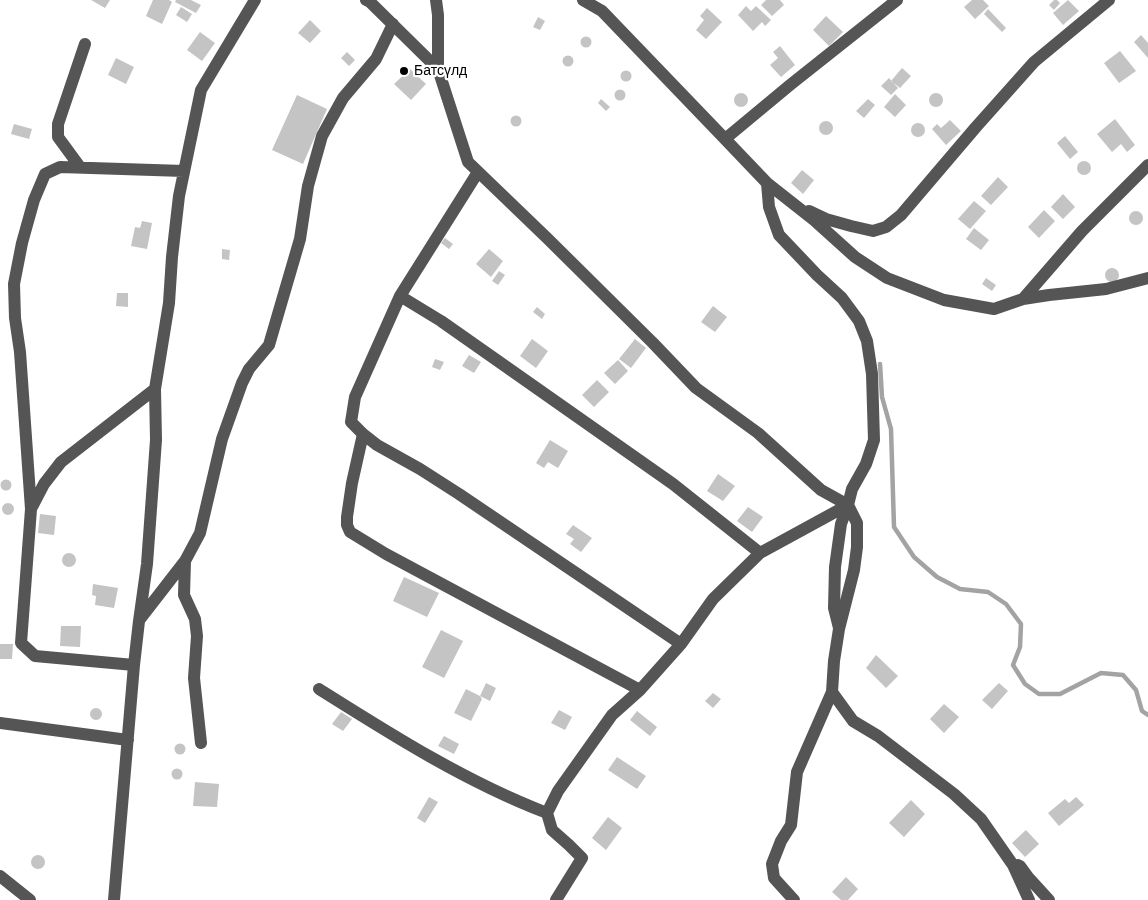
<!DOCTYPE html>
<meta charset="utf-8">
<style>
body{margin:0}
canvas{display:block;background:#fff}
</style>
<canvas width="1148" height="900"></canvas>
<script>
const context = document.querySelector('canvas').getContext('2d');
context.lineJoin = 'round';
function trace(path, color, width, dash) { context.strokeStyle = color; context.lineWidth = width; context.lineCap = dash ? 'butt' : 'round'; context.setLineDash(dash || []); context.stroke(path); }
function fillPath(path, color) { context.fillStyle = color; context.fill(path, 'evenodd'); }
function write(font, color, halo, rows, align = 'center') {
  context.font = font + ' Signika,sans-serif'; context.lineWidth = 4.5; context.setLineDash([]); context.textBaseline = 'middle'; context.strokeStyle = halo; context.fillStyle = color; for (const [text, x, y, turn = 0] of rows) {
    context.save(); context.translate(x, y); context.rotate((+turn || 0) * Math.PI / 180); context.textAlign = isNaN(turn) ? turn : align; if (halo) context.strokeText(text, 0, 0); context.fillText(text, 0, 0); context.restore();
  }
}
const stream = new Path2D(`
 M 880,364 L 882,397 L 891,429 L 894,527 L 914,557 L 937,577 L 960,589 L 988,592 L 1006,604 L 1021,624 L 1020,647 L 1013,665 L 1025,684 L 1039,694 L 1060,694 L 1101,673 L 1123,675 L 1136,690 L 1142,711 L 1148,715`);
const building = new Path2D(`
 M 91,0 L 110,0 L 105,8 Z
 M 153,0 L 169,0 L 172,2 L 162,24 L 146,16 Z
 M 176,0 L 191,0 L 201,5 L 196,13 L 175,2 Z
 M 766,0 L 780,0 L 784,5 L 772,16 L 761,5 Z
 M 972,0 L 983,0 L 989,6 L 975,19 L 964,7 Z
 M 1054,0 L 1057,0 L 1060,3 L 1054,10 L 1049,5 Z
 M 1068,0 L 1079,11 L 1063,25 L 1053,13 Z
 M 746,6 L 751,11 L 756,6 L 771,20 L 765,26 L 762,22 L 753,31 L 738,15 Z
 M 181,7 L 192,14 L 187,22 L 176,15 Z
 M 707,8 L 722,22 L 706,39 L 696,30 L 704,20 L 700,16 Z
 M 988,9 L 1006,28 L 1002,32 L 984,14 Z
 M 826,16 L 843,32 L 829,46 L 813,30 Z
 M 538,17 L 545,21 L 540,30 L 533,27 Z
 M 310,20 L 321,31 L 310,43 L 298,33 Z
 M 200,32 L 215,43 L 202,61 L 187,50 Z
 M 1141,35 L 1148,43 L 1148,58 L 1134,42 Z
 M580.5 42a5.5 5.5 0 1 1 11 0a5.5 5.5 0 1 1-11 0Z
 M 780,46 L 795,65 L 781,77 L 770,65 L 778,58 L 773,52 Z
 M 1120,51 L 1136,71 L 1119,83 L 1104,63 Z
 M 347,52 L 355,60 L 349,66 L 341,58 Z
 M562.5 61a5.5 5.5 0 1 1 11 0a5.5 5.5 0 1 1-11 0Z
 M 116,58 L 134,67 L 126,84 L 108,75 Z
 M 902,68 L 911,76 L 900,88 L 891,81 Z
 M 410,69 L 426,84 L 411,100 L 394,84 Z
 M620.5 76a5.5 5.5 0 1 1 11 0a5.5 5.5 0 1 1-11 0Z
 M 889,78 L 898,88 L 891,95 L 881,86 Z
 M614.5 95a5.5 5.5 0 1 1 11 0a5.5 5.5 0 1 1-11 0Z
 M929 100a7 7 0 1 1 14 0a7 7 0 1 1-14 0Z
 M734 100a7 7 0 1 1 14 0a7 7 0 1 1-14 0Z
 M 895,94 L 906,105 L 895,117 L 884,107 Z
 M 297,95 L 327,109 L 303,164 L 272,150 Z
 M 601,99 L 610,107 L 606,111 L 598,103 Z
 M 868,99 L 875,105 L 864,118 L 856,111 Z
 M510.5 121a5.5 5.5 0 1 1 11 0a5.5 5.5 0 1 1-11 0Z
 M 1115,119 L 1135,145 L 1127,152 L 1121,144 L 1112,152 L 1097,134 Z
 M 950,120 L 961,131 L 946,145 L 932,129 L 937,124 L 941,128 Z
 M819 128a7 7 0 1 1 14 0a7 7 0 1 1-14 0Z
 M911 130a7 7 0 1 1 14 0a7 7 0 1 1-14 0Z
 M 14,124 L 32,129 L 29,139 L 11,134 Z
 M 1065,136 L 1078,152 L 1070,159 L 1057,143 Z
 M1077 168a7 7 0 1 1 14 0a7 7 0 1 1-14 0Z
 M 802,170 L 814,180 L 803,194 L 791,183 Z
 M 998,177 L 1008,187 L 991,205 L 981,196 Z
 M 1063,194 L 1075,207 L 1063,219 L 1051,207 Z
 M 974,201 L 986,211 L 970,229 L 958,219 Z
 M 1044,210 L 1055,221 L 1039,238 L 1028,227 Z
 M1129 218a7 7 0 1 1 14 0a7 7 0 1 1-14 0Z
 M 142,221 L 152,223 L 147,249 L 131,246 L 135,227 L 140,228 Z
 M 974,228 L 989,240 L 981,250 L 966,239 Z
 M 445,238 L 453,244 L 449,249 L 441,243 Z
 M 222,249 L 230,250 L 229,260 L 222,259 Z
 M 489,249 L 503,261 L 491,277 L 476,264 Z
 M1105 275a7 7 0 1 1 14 0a7 7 0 1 1-14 0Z
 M 499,271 L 505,275 L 498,285 L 492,281 Z
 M 986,278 L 996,285 L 992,291 L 982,284 Z
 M 117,293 L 128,293 L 128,307 L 116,306 Z
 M 713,306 L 727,317 L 715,332 L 701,322 Z
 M 537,307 L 545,314 L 542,319 L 533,312 Z
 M 532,339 L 548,351 L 536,368 L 520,356 Z
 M 635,339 L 646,348 L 631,368 L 619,359 Z
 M 469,355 L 481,362 L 474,373 L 462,366 Z
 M 435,359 L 444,362 L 440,370 L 432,367 Z
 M 618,360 L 628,371 L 615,384 L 604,373 Z
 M 597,380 L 609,392 L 594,407 L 582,395 Z
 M 550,440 L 568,451 L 558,468 L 548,462 L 544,468 L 536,463 Z
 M 718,474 L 735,486 L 723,501 L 707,491 Z
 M0.5 485a5.5 5.5 0 1 1 11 0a5.5 5.5 0 1 1-11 0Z
 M2 509a6 6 0 1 1 12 0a6 6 0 1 1-12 0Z
 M 748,507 L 763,517 L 752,532 L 737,521 Z
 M 40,514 L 56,516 L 54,535 L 38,533 Z
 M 573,525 L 592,538 L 581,552 L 570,544 L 574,539 L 566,534 Z
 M62 560a7 7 0 1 1 14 0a7 7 0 1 1-14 0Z
 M 404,577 L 439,593 L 427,617 L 393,601 Z
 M 93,584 L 118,588 L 114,608 L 95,605 L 96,596 L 92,595 Z
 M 61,626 L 81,626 L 80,647 L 60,646 Z
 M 441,630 L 463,641 L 444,678 L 422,667 Z
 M 0,644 L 13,644 L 12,659 L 0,659 Z
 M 876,655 L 898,676 L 886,688 L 866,668 Z
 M 486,683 L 496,688 L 490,701 L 480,696 L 482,699 L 471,721 L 454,713 L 466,689 L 480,696 Z
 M 999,683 L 1008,691 L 992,709 L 982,700 Z
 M 713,693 L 721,699 L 713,708 L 705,701 Z
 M 944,704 L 959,717 L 944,733 L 930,719 Z
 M90 714a6 6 0 1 1 12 0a6 6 0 1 1-12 0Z
 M 559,710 L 572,717 L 565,730 L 551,723 Z
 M 637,711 L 657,727 L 650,736 L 630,720 Z
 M 341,712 L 352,719 L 343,731 L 332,724 Z
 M 444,736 L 459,744 L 454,754 L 438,746 Z
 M174.5 749a5.5 5.5 0 1 1 11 0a5.5 5.5 0 1 1-11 0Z
 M 617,757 L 646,776 L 637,789 L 608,770 Z
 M171.5 774a5.5 5.5 0 1 1 11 0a5.5 5.5 0 1 1-11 0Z
 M 195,782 L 219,784 L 217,807 L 193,806 Z
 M 429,797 L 438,802 L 425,823 L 417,818 Z
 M 1076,797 L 1084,805 L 1059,826 L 1048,813 L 1065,799 L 1069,803 Z
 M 911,800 L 925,814 L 904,837 L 889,823 Z
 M 608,817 L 622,828 L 606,850 L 592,838 Z
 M 1026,830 L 1039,844 L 1025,857 L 1012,843 Z
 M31 862a7 7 0 1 1 14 0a7 7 0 1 1-14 0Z
 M 846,877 L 858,889 L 848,900 L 841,900 L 832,892 Z`);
const minor = new Path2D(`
 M 366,0 L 370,2 L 438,69
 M 436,0 L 438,15 L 438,69 L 468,162 L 548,239 L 653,343 L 696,388 L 758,433 L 821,490 L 848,505 L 857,523 L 857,547 L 854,570 L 839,629 L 834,661 L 832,692 L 853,721 L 878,736 L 954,794 L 981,819 L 1013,865 L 1029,900
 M 583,0 L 602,11 L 725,139 L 790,85 L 897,0
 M 725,139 L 767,183 L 814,220 L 855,257 L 887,278 L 944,300 L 994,309 L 1023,299 L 1049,295 L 1106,289 L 1148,278
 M 80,167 L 58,137 L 58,124 L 85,44
 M 478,172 L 400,296 L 355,397 L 351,422 L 363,434 L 377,445 L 420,469 L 459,494 L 681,644
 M 809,211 L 826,219 L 851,226 L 873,231 L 886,227 L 901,215 L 976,127 L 1034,62 L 1109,0
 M 400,296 L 441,321 L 673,484 L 760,553
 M 1023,299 L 1082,231 L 1148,165
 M 363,434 L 352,483 L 347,517 L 347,525 L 350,532 L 386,554 L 640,690
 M 32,507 L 44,484 L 61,462 L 155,389
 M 185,561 L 184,595 L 195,619 L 197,636 L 194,678 L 201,743
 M 140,619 L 185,561 L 200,533 L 222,439 L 242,383 L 249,369 L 269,345 L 300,239 L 308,186 L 322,136 L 343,98 L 376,59 L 393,24
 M 839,628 L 834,608 L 835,567 L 841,524 L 848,505
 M 134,665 L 35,656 L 21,643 L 31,509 L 20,352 L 15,318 L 14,284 L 22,243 L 34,200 L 45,174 L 60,167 L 184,171
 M 319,689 C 392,735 466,782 547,813
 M 0,723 L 128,740
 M 1018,865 L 1020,866 L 1028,877 L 1049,900
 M 0,876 L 30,900
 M 114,900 L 134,665 L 139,621 L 147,564 L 156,440 L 155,389 L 169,303 L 172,257 L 179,196 L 201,90 L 255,0
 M 556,900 L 582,858 L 569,845 L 552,830 L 547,813 L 558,791 L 612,715 L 640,690 L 681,644 L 713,599 L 760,553 L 848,505 L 852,489 L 866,464 L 874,440 L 872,374 L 867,341 L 859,321 L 842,298 L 817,275 L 779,235 L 769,207 L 767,183
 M 794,900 L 774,878 L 772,864 L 781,841 L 791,825 L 797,772 L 832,692`);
const markers = [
 [404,71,5,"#000"]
];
const poiNames = [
 ["Батсүлд",414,71]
];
trace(stream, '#a3a3a3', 4.5);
fillPath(building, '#c4c4c4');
trace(minor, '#555', 12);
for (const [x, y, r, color] of markers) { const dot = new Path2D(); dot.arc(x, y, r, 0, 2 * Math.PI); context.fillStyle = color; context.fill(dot); trace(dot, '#fff', 2); }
write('14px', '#000', '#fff', poiNames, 'left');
</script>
